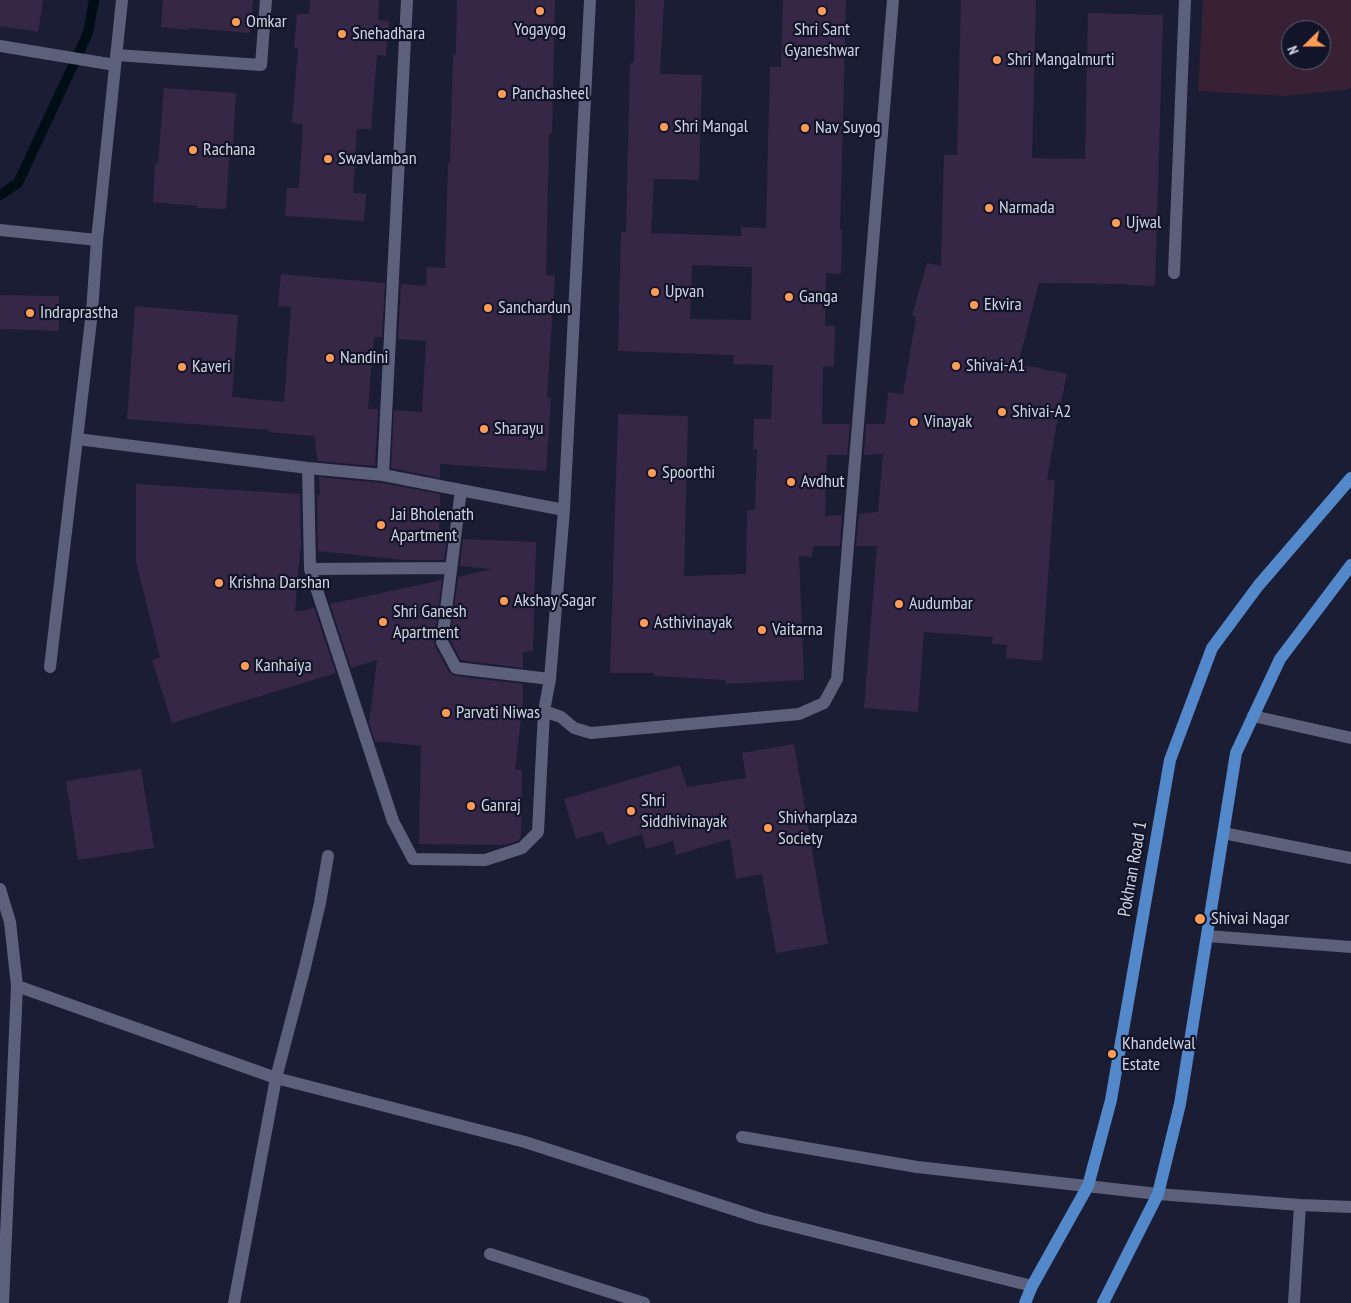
<!DOCTYPE html>
<style>
body{margin:0}
#map{position:relative;width:1351px;height:1303px;overflow:hidden;background:#1b1d34;font-family:"PT Sans Narrow",sans-serif}
canvas{display:block}
.north{position:absolute;left:1281px;top:20px;width:50px;height:50px;box-sizing:border-box;background:#121429;border:1px solid #5e6173;border-radius:50%;rotate:248deg;font-size:14px;font-weight:700;line-height:20px;text-align:center;color:#d1d4e3}
.north::after{content:'';display:block;margin:auto;width:18px;height:22px;background:#fd9c56;clip-path:polygon(50% 0,100% 100%,50% 72%,0 100%)}
</style>
<div id="map">
<canvas width="1351" height="1303"></canvas>
<div class="north">N</div>
</div>
<script>
const context = document.querySelector('canvas').getContext('2d');
context.lineJoin = 'round';
function fillPath(path, color) { context.fillStyle = color; context.fill(path, 'evenodd'); }
function trace(path, color, width, dash) { context.strokeStyle = color; context.lineWidth = width; context.lineCap = dash ? 'butt' : 'round'; context.setLineDash(dash || []); context.stroke(path); }
function write(font, color, halo, rows, align = 'center') {
  context.font = font + ' "PT Sans Narrow",sans-serif'; context.lineWidth = 4.5; context.setLineDash([]); context.textBaseline = 'middle'; context.strokeStyle = halo; context.fillStyle = color; for (const [text, x, y, turn = 0] of rows) {
    context.save(); context.translate(x, y); context.rotate((+turn || 0) * Math.PI / 180); context.textAlign = isNaN(turn) ? turn : align; if (halo) context.strokeText(text, 0, 0); context.fillText(text, 0, 0); context.restore();
  }
}
const green = new Path2D(`
 M 1203,0 L 1351,0 L 1351,88 L 1344,90 L 1284,96 L 1198,91 ZM 1291,30 L 1321,30 L 1321,60 L 1291,60 Z`);
const stream = new Path2D(`
 M 0,195 L 18,183 L 88,33 L 94,0`);
const building = new Path2D(`
 M 0,0 L 43,0 L 38,32 L 0,26 Z
 M 163,0 L 253,0 L 250,33 L 189,28 L 188,30 L 161,27 Z
 M 310,0 L 379,0 L 378,20 L 389,21 L 386,56 L 377,55 L 371,129 L 357,129 L 353,193 L 366,194 L 364,221 L 285,216 L 287,188 L 299,188 L 303,124 L 292,123 L 298,48 L 294,48 L 297,14 L 309,14 Z
 M 457,0 L 555,0 L 552,133 L 549,133 L 546,275 L 555,276 L 547,397 L 551,398 L 546,471 L 440,464 L 440,478 L 391,468 L 394,410 L 422,412 L 426,341 L 398,339 L 401,284 L 426,286 L 427,267 L 445,268 L 448,163 L 450,163 L 453,55 L 456,55 Z
 M 635,0 L 664,0 L 660,74 L 702,75 L 699,180 L 654,179 L 651,233 L 741,236 L 741,227 L 766,228 L 770,67 L 781,67 L 783,0 L 846,0 L 840,230 L 842,230 L 841,274 L 826,273 L 825,326 L 835,326 L 834,367 L 823,366 L 822,424 L 850,424 L 847,455 L 827,455 L 825,516 L 842,515 L 840,546 L 813,546 L 812,557 L 799,556 L 804,680 L 725,684 L 725,680 L 654,676 L 654,673 L 610,673 L 618,414 L 688,416 L 684,576 L 746,574 L 747,510 L 755,510 L 757,449 L 753,449 L 754,419 L 771,419 L 773,365 L 733,364 L 734,355 L 618,351 L 621,232 L 626,232 L 630,63 L 634,63 ZM 692,265 L 752,267 L 751,320 L 690,319 Z
 M 961,0 L 1036,0 L 1032,158 L 1085,159 L 1088,13 L 1163,15 L 1155,286 L 1127,285 L 1127,284 L 1039,283 L 1018,364 L 1067,374 L 1058,417 L 1047,480 L 1055,480 L 1042,661 L 1006,658 L 1007,645 L 992,644 L 993,637 L 924,632 L 918,712 L 864,708 L 877,546 L 856,546 L 859,514 L 878,512 L 883,454 L 864,455 L 866,424 L 885,424 L 888,392 L 903,394 L 916,317 L 912,316 L 927,263 L 941,266 L 944,155 L 957,155 Z
 M 164,88 L 236,93 L 233,144 L 230,143 L 226,209 L 197,208 L 197,206 L 153,202 L 155,164 L 158,164 Z
 M 281,274 L 385,283 L 382,337 L 374,337 L 368,409 L 378,409 L 375,466 L 317,461 L 315,436 L 269,432 L 269,430 L 127,419 L 135,306 L 238,315 L 232,397 L 284,402 L 291,307 L 278,306 Z
 M 0,295 L 59,296 L 59,331 L 0,329 Z
 M 319,477 L 382,483 L 440,494 L 439,539 L 447,539 L 444,560 L 403,560 L 318,551 L 317,495 L 320,495 Z
 M 136,484 L 300,494 L 301,550 L 300,550 L 295,612 L 314,608 L 336,673 L 172,723 L 152,660 L 160,657 L 136,562 Z
 M 463,539 L 536,542 L 533,651 L 523,652 L 523,668 L 461,660 L 450,640 L 458,577 L 492,569 L 460,566 Z
 M 442,580 L 434,642 L 435,646 L 449,672 L 455,676 L 523,684 L 523,703 L 515,770 L 522,770 L 521,837 L 518,841 L 505,845 L 419,844 L 421,746 L 375,741 L 369,723 L 377,660 L 351,668 L 330,604 Z
 M 794,744 L 828,944 L 776,953 L 762,874 L 736,879 L 730,839 L 676,855 L 673,841 L 646,849 L 642,834 L 607,845 L 603,831 L 576,839 L 564,799 L 680,765 L 687,787 L 746,778 L 742,753 Z
 M 141,769 L 154,848 L 78,860 L 66,781 Z`);
const minor = new Path2D(`
 M 590,0 L 564,510 L 550,679 L 544,711 L 561,717 L 574,728 L 591,733 L 799,714 L 824,703 L 837,679 L 893,0
 M 0,46 L 115,65
 M 116,55 L 261,65 L 266,0
 M 0,230 L 97,240
 M 1174,273 L 1185,0
 M 77,439 L 308,468 L 383,475 L 564,510
 M 308,468 L 310,569 L 393,821 L 413,859 L 485,860 L 522,848 L 538,832 L 544,711
 M 383,475 L 407,0
 M 461,490 L 442,642 L 456,668 L 550,679
 M 310,569 L 451,568
 M 50,667 L 92,312 L 97,240 L 122,0
 M 1253,716 L 1351,738
 M 1223,833 L 1351,858
 M 0,889 L 10,922 L 17,986 L 276,1078 L 525,1142 L 760,1218 L 1032,1286
 M 1207,936 L 1351,947
 M 742,1137 L 917,1167 L 1158,1194 L 1300,1205 L 1351,1207
 M 490,1254 L 644,1303
 M 3,1303 L 17,986
 M 234,1303 L 276,1078 L 305,967 L 320,903 L 328,856
 M 1294,1303 L 1300,1205`);
const major = new Path2D(`
 M 1025,1303 L 1032,1286 L 1088,1186 L 1111,1100 L 1170,760 L 1212,648 L 1258,586 L 1351,478
 M 1103,1303 L 1158,1194 L 1180,1104 L 1236,753 L 1280,659 L 1351,565`);
const markers = [
 [540,11,5,"#fd9c56"],
 [822,11,5,"#fd9c56"],
 [236,22,5,"#fd9c56"],
 [342,34,5,"#fd9c56"],
 [997,60,5,"#fd9c56"],
 [502,94,5,"#fd9c56"],
 [664,127,5,"#fd9c56"],
 [805,128,5,"#fd9c56"],
 [193,150,5,"#fd9c56"],
 [328,159,5,"#fd9c56"],
 [989,208,5,"#fd9c56"],
 [1116,223,5,"#fd9c56"],
 [655,292,5,"#fd9c56"],
 [789,297,5,"#fd9c56"],
 [974,305,5,"#fd9c56"],
 [488,308,5,"#fd9c56"],
 [30,313,5,"#fd9c56"],
 [330,358,5,"#fd9c56"],
 [956,366,5,"#fd9c56"],
 [182,367,5,"#fd9c56"],
 [1002,412,5,"#fd9c56"],
 [914,422,5,"#fd9c56"],
 [484,429,5,"#fd9c56"],
 [652,473,5,"#fd9c56"],
 [791,482,5,"#fd9c56"],
 [381,525,5,"#fd9c56"],
 [219,583,5,"#fd9c56"],
 [504,601,5,"#fd9c56"],
 [899,604,5,"#fd9c56"],
 [383,622,5,"#fd9c56"],
 [644,623,5,"#fd9c56"],
 [762,630,5,"#fd9c56"],
 [245,666,5,"#fd9c56"],
 [446,713,5,"#fd9c56"],
 [471,806,5,"#fd9c56"],
 [631,811,5,"#fd9c56"],
 [768,828,5,"#fd9c56"],
 [1200,919,6,"#fd9c56"],
 [1112,1054,5,"#fd9c56"]
];
const poiNames = [
 ["Omkar",246,22],
 ["Yogayog",540,30,"center"],
 ["Shri Sant",822,30,"center"],
 ["Gyaneshwar",822,51,"center"],
 ["Snehadhara",352,34],
 ["Shri Mangalmurti",1007,60],
 ["Panchasheel",512,94],
 ["Shri Mangal",674,127],
 ["Nav Suyog",815,128],
 ["Rachana",203,150],
 ["Swavlamban",338,159],
 ["Narmada",999,208],
 ["Ujwal",1126,223],
 ["Upvan",665,292],
 ["Ganga",799,297],
 ["Ekvira",984,305],
 ["Sanchardun",498,308],
 ["Indraprastha",40,313],
 ["Nandini",340,358],
 ["Shivai-A1",966,366],
 ["Kaveri",192,367],
 ["Shivai-A2",1012,412],
 ["Vinayak",924,422],
 ["Sharayu",494,429],
 ["Spoorthi",662,473],
 ["Avdhut",801,482],
 ["Jai Bholenath",391,515],
 ["Apartment",391,536],
 ["Krishna Darshan",229,583],
 ["Akshay Sagar",514,601],
 ["Audumbar",909,604],
 ["Shri Ganesh",393,612],
 ["Apartment",393,633],
 ["Asthivinayak",654,623],
 ["Vaitarna",772,630],
 ["Kanhaiya",255,666],
 ["Parvati Niwas",456,713],
 ["Shri",641,801],
 ["Siddhivinayak",641,822],
 ["Ganraj",481,806],
 ["Shivharplaza",778,818],
 ["Society",778,839],
 ["Shivai Nagar",1211,919],
 ["Khandelwal",1122,1044],
 ["Estate",1122,1065]
];
const streetNames = [
 ["Pokhran Road 1",1133,869,-80]
];
fillPath(green, '#382134');
trace(stream, '#000d15', 10);
fillPath(building, '#372747');
trace(minor, '#5d607b', 12);
trace(major, '#5388ca', 12);
for (const [x, y, r, color] of markers) { const dot = new Path2D(); dot.arc(x, y, r, 0, 2 * Math.PI); context.fillStyle = color; context.fill(dot); trace(dot, '#121429', 2); }
write('18px', '#d1d4e3', '#121429', poiNames, 'left');
write('18px', '#d1d4e3', '#121429', streetNames);
</script>
